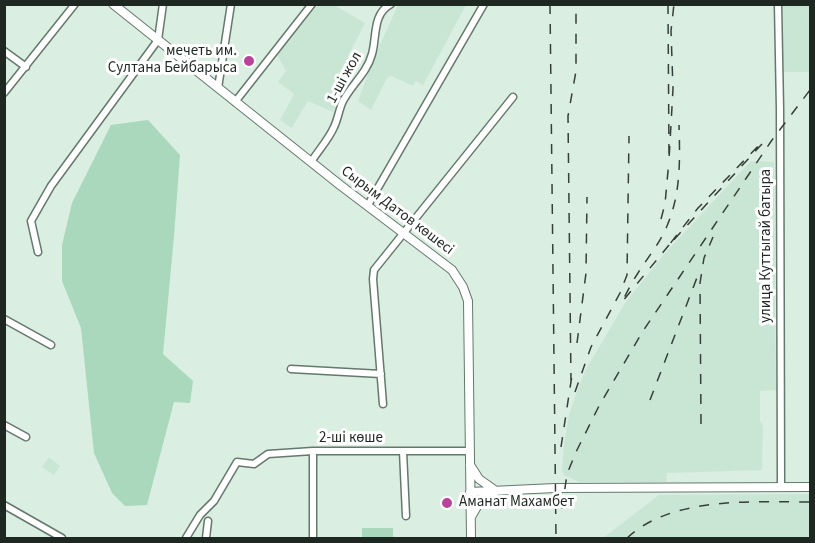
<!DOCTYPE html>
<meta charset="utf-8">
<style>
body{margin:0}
#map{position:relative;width:815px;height:543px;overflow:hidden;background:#daeee2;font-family:"Source Sans 3",sans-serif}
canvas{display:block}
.frame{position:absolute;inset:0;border:6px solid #1f2722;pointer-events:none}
</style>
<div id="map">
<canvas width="815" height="543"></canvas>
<div class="frame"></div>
</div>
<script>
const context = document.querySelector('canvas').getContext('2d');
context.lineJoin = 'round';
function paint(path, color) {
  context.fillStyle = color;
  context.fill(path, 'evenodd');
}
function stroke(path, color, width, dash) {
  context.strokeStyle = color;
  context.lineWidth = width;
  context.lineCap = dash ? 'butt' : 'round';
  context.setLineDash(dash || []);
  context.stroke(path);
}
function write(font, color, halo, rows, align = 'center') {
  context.font = font + ' "Source Sans 3",sans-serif';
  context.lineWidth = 6;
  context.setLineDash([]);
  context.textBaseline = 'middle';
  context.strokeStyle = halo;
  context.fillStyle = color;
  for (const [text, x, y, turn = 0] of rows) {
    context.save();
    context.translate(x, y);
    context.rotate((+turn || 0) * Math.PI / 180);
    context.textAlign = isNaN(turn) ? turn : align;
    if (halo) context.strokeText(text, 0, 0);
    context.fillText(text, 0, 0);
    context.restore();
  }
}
paint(new Path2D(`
 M 318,5 L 334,5 L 365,23 L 343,66 L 351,71 L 333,112 L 308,101 L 292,128 L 280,120 L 294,94 L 278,82 L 286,71 L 276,53 Z
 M 398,5 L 466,5 L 423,85 L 416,81 L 413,86 L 391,76 L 387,78 L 371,110 L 358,101 L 373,60 Z
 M 783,5 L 810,5 L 810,72 L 783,72 Z
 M 751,161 L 774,162 L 776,390 L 760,391 L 760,421 L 763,426 L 762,470 L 667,473 L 666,482 L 579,482 L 564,475 L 562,471 L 564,444 L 569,415 L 575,397 L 585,371 L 625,303 L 666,252 Z
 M 49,457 L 60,466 L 54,475 L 42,467 Z
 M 810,494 L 810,538 L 603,538 L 659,495 Z`), '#c9e6d5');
paint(new Path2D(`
 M 148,120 L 180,155 L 174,236 L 163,354 L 193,381 L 190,403 L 174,402 L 147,505 L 125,506 L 112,493 L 94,453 L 81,328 L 62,281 L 62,245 L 72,203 L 111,125 Z
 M 362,528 L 393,528 L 393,538 L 362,538 Z`), '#a9d8bd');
const minor = new Path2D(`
 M 778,4 L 780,109 L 781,487
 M 4,51 L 26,67
 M 218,88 L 231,4
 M 4,93 L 75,4
 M 235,102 L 312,4
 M 311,162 C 318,151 329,139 334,127 C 338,119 339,109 343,101 C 352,84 367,73 372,54 C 377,37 372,14 391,4
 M 368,205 L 484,4
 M 38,252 L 31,221 L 51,186 L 158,40 L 163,4
 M 4,319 L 51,345
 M 291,369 L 381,374
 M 383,404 L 373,279 L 374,270 L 513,97
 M 4,425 L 26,437
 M 403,451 L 406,516
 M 4,505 L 62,538
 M 186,538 L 200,515 L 214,501 L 237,462 L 254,464 L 268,454 L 313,451 L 469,451
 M 206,538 L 208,521
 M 313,538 L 313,451`);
const major = new Path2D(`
 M 113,4 L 340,185 L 452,270 L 463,287 L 468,301 L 471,538
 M 470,465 L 479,479 L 496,491 L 479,503 L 471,517
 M 470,492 L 555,488 L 810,487`);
stroke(minor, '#65786d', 9);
stroke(major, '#65786d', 10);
stroke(minor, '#fff', 6);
stroke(major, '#fff', 8);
stroke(new Path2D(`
 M 550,4 L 556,538
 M 668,4 L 669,160 L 673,89 L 671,31 L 674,4
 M 762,144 L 669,245 L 698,208 L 764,140
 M 661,219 L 665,204 L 669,160
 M 669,245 L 622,302 C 627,292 632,282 638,273 C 648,257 660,243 667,226 C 681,193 680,160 679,125
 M 577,343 L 586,273 L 587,197
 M 571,383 L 568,116 L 576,71 L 576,7
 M 575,392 L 591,347 L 620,293 L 627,275 L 629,136
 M 650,400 L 698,275
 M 701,424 L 700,283 L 704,258 L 713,237
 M 561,447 L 572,375
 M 562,509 L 567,474 L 576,452 L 599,406 L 643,331 L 772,140 L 810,90
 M 627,538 C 672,496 752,502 810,502`), '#363f39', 1.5, [10, 10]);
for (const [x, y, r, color] of [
 [249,61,6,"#ba439a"],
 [447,503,6,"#ba439a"]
]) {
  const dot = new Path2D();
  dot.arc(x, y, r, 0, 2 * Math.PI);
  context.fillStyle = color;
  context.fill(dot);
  stroke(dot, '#fff', 2);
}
write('15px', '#1f2722', '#fff', [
 ["мечеть им.",237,52],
 ["Султана Бейбарыса",237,69],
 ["Аманат Махамбет",459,503,"left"]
], 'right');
write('15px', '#1f2722', '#fff', [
 ["1-ші жол",345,78,-61],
 ["Сырым Датов көшесі",397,211,37],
 ["улица Куттыгай батыра",767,246,-90],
 ["2-ші көше",351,439]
]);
</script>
